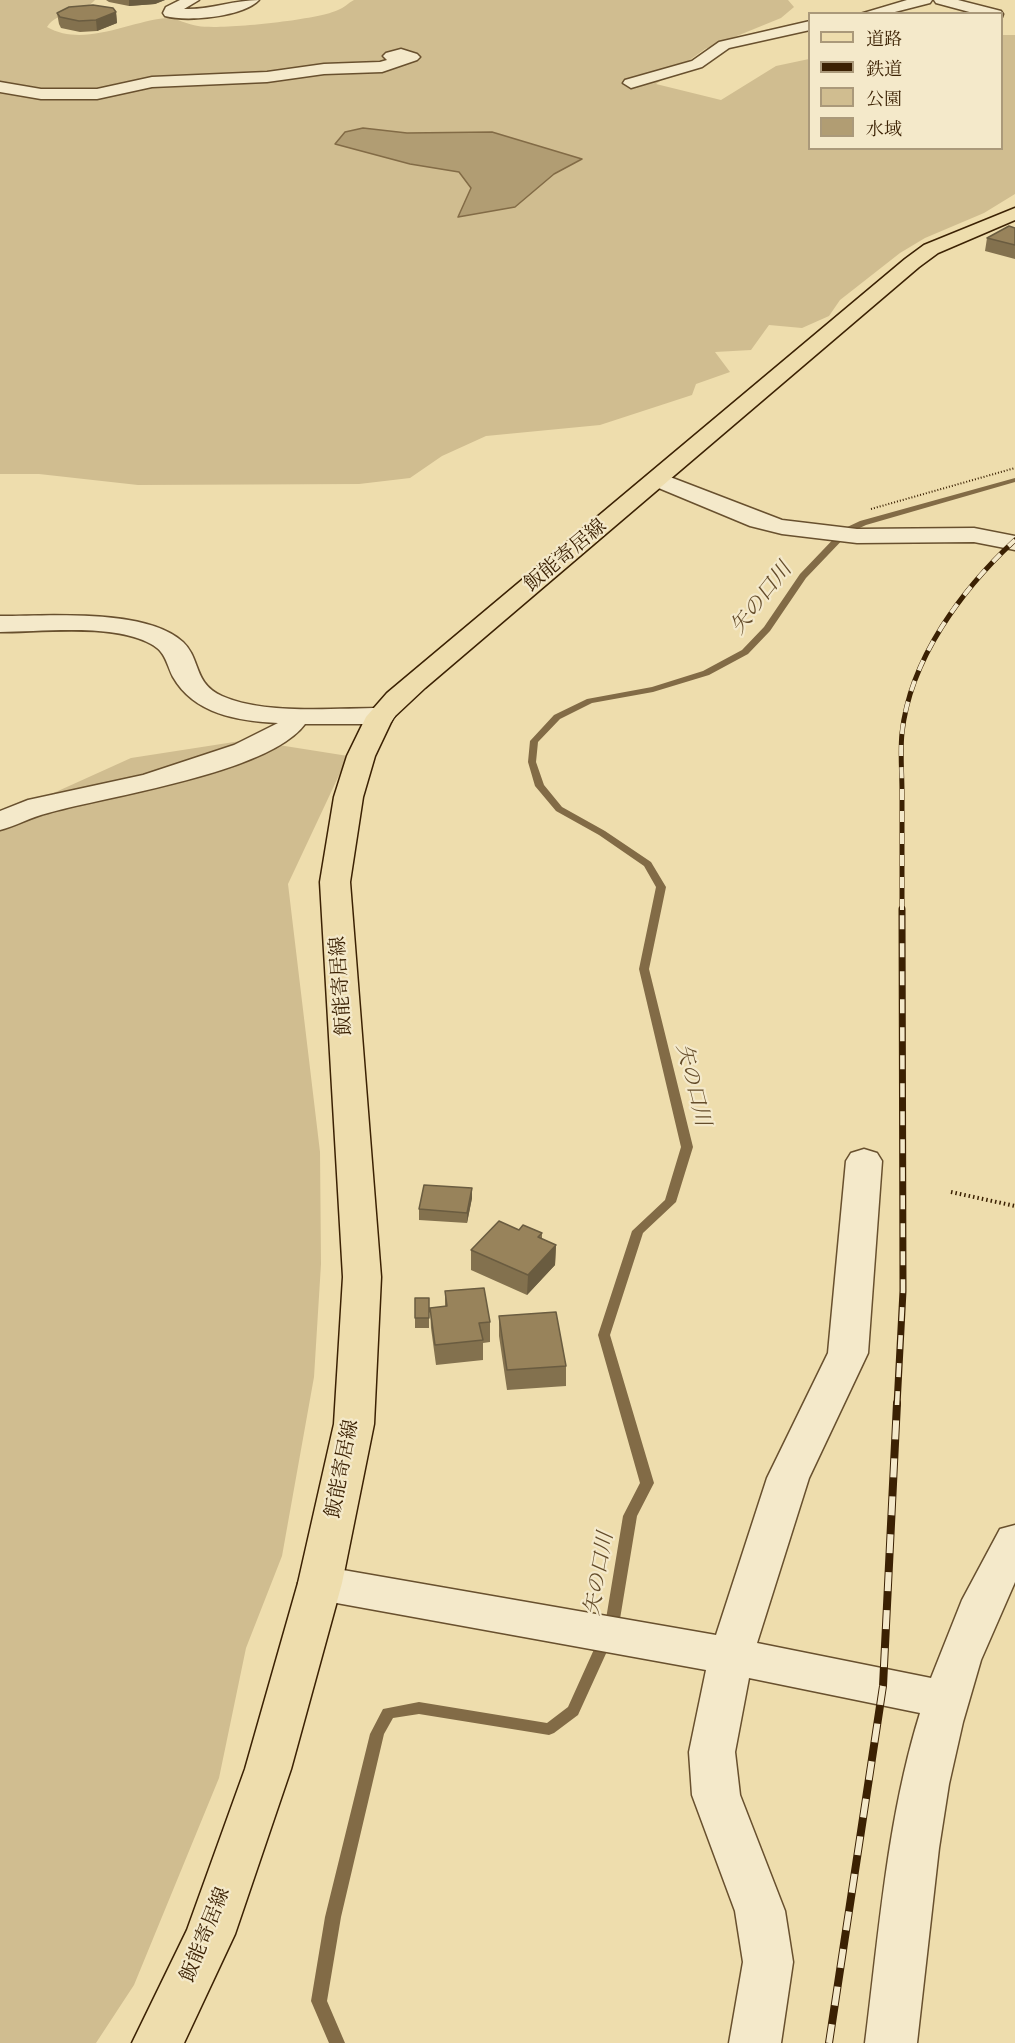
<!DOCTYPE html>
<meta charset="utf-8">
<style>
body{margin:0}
#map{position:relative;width:1015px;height:2043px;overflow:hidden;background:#eeddad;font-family:"Libre Bodoni","Noto Serif JP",serif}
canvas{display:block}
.legend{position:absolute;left:808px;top:12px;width:195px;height:138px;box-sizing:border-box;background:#f4e9ca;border:2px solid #aa997a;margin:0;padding:8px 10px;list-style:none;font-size:18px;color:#3b2103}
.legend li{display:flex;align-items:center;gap:12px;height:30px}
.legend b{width:30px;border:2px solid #aa997a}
</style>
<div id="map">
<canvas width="1015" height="2043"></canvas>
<ul class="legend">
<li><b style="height:8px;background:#eeddad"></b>道路</li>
<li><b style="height:8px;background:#3b2103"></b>鉄道</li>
<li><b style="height:16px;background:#d0bd90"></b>公園</li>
<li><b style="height:16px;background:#b19d73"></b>水域</li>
</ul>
</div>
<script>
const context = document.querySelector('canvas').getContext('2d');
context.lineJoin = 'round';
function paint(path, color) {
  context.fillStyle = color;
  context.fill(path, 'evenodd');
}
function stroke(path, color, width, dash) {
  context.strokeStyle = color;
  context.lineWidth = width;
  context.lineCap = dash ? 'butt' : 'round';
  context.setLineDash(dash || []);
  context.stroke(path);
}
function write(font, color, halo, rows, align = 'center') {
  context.font = font + ' "Libre Bodoni","Noto Serif JP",serif';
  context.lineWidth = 4.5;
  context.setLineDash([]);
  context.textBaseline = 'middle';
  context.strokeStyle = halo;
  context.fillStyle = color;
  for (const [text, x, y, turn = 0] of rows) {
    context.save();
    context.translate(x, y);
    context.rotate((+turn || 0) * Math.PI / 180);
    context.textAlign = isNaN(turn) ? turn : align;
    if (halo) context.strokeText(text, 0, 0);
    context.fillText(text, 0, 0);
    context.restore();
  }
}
paint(new Path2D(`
 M 0,0 L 95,0 C 82,15 58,10 47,27 C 84,48 129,21 167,18 C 177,18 188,25 198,26 C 221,30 318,20 338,10 C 344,8 348,3 354,0 L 788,0 L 794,7 L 781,18 L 705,49 L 656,84 L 721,100 L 776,66 L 809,59 L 810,148 L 1002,148 L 1002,35 L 1015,35 L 1015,194 L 984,213 L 925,238 L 900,253 L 840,300 L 829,316 L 802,328 L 769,325 L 751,350 L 715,352 L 730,372 L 696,384 L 692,395 L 600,425 L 486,436 L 442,456 L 410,478 L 359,484 L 138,485 L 39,474 L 0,474 Z
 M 247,740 L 348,756 L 288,884 L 320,1152 L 321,1264 L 314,1377 L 282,1556 L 246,1648 L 219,1778 L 134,1985 L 96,2043 L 0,2043 L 0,823 L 27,805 L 131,758 Z`), '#d0bd90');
const water = new Path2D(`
 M 363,128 L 407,133 L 492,132 L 582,159 L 554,174 L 515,207 L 458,217 L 471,188 L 459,172 L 410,164 L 335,144 L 345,132 Z`);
paint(water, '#b19d73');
stroke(water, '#826b46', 1.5);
paint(new Path2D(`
 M 1015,478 L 1015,482 L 866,525 L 849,533 L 806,578 L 770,631 L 748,654 L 709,675 L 653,692 L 592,703 L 560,719 L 538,742 L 536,762 L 544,785 L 562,807 L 605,831 L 651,862 L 666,887 L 649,969 L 693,1147 L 676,1202 L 643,1233 L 610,1335 L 654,1483 L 637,1516 L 619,1625 L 578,1715 L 554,1733 L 549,1735 L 419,1714 L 393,1718 L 384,1734 L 341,1917 L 327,2001 L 345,2043 L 329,2043 L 311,2001 L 325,1917 L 370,1734 L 383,1709 L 419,1702 L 547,1723 L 568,1707 L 605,1625 L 623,1516 L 640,1483 L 598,1335 L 632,1231 L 665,1200 L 681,1147 L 639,969 L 656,887 L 644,866 L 599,835 L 556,811 L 535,786 L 528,762 L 530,741 L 554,715 L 587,699 L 652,687 L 703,671 L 742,650 L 764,627 L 800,574 L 843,529 L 860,521 Z`), '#826b46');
const minor = new Path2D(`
 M 180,0 L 199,0 L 184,9 C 210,10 234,0 259,0 C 243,17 187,22 165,16 L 163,13 L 166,7 Z
 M 907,0 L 932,0 L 930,3 L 887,14 L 860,14 Z
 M 934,0 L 958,0 L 1001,11 L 1003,14 L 1002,17 L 1002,14 L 977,14 L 936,3 Z
 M 810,21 L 810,30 L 729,48 L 702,67 L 631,88 L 623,83 L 625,80 L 692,61 L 719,42 Z
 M 401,49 L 417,54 L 420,57 L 417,60 L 382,72 L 324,74 L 267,82 L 152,87 L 97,99 L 41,99 L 0,92 L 0,82 L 41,89 L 97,89 L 152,77 L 267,72 L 324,64 L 380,62 L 387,60 L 383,56 L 386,53 Z
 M 657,472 L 782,520 L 857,529 L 974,528 L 1015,536 L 1015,550 L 974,542 L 857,543 L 782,534 L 750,526 L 649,484 L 645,479 L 649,474 Z
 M 0,616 C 48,616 146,608 183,642 C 201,659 193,683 222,696 C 265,715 334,708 381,708 L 391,710 L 395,716 L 391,722 L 381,724 L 305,724 C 269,773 108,796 48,813 C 31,817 16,826 0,830 L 0,811 L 28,800 L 143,775 L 234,745 L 278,723 C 238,721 194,714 173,677 C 166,663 166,652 151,644 C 113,623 42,632 0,632 Z
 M 864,1149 L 877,1153 L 882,1161 L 868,1353 L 809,1478 L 757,1643 L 931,1678 L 962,1600 L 1000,1529 L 1015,1525 L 1015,1582 L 981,1660 L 963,1722 L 949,1784 L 939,1848 L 917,2043 L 865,2043 C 879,1933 887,1819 920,1713 L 749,1678 L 735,1752 L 740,1795 L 785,1911 L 793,1962 L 781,2043 L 729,2043 L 743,1962 L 735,1911 L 692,1795 L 689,1752 L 706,1670 L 320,1600 L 305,1595 L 298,1583 L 305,1571 L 320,1566 L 716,1635 L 767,1478 L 828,1353 L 846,1161 L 851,1153 Z`);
const major = new Path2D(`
 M 1015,208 L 1015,220 L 938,253 L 919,267 L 425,688 L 393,718 L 375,756 L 363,797 L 350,882 L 381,1277 L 374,1424 L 342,1583 L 291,1769 L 235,1934 L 184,2043 L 132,2043 L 187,1930 L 245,1769 L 298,1583 L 334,1424 L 343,1277 L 320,882 L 334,797 L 347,756 L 366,717 L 387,693 L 905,259 L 924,245 Z`);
stroke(minor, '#68502e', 3);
stroke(major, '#3b2103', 3);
stroke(new Path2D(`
 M 871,509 L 1015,468`), '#3b2103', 2, [1, 2]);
stroke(new Path2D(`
 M 951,1192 L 1015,1206`), '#3b2103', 4, [1.5, 3]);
paint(minor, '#f4e9ca');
paint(major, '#eeddad');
const railFar2 = new Path2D(`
 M 902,910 C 902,871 902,831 902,792 C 902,773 900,752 902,733 C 910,659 962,589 1015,540`);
const railFar1 = new Path2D(`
 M 897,1405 L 903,1291 L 902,909`);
const rail = new Path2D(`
 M 829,2043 L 883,1686 L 897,1403`);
stroke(railFar2, '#3b2103', 5);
stroke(railFar1, '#3b2103', 7);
stroke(rail, '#3b2103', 8);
stroke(railFar2, '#f4e9ca', 4, [11]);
stroke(railFar1, '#f4e9ca', 4.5, [14]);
stroke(rail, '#f4e9ca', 6, [19]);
paint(new Path2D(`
 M 106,0 L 165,0 L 155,4 L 129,6 L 109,2 Z
 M 116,12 L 117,23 L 97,31 L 80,32 L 61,28 L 59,24 L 57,13 Z
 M 1015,228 L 1015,259 L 985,251 L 987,238 Z
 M 472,1188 L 472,1198 L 467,1223 L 419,1220 L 419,1209 Z
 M 519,1230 L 542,1233 L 542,1239 L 556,1245 L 555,1265 L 527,1295 L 471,1270 L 471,1250 Z
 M 445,1291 L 490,1322 L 490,1342 L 483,1343 L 483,1360 L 436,1365 L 431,1328 L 430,1308 L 445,1307 Z
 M 415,1298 L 429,1298 L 429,1328 L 415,1328 Z
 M 499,1316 L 566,1366 L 566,1386 L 507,1390 L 499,1336 Z`), '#83714e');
paint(new Path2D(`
 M 129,0 L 165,0 L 155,4 L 129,6 Z
 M 116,12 L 117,23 L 97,31 L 96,20 Z
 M 472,1188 L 472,1198 L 467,1223 L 467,1213 Z
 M 556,1245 L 555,1265 L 527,1295 L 528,1275 Z`), '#6a5c40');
const building = new Path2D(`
 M 93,5 L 113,8 L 116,12 L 96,20 L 79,21 L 60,17 L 57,13 L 69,7 Z
 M 1009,226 L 1015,228 L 1015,245 L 987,238 Z
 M 424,1185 L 472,1188 L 467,1213 L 419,1209 Z
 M 499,1221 L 519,1230 L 523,1225 L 542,1233 L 538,1237 L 556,1245 L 528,1275 L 471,1250 Z
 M 484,1288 L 490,1322 L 479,1323 L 483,1340 L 435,1345 L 430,1308 L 447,1306 L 445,1291 Z
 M 415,1298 L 429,1298 L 429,1318 L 415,1318 Z
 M 556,1312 L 566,1366 L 507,1370 L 499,1316 Z`);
paint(building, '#98835b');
stroke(building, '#6a5c40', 1.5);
write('20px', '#3b2103', '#f4e9ca', [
 ["飯能寄居線",566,556,-40],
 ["飯能寄居線",342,986,-94],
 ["飯能寄居線",343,1469,-79],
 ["飯能寄居線",206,1935,-68]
]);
write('italic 21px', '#644c2a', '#f4e9ca', [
 ["矢の口川",762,599,-52],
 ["矢の口川",692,1085,76],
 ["矢の口川",600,1574,-80]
]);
</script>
